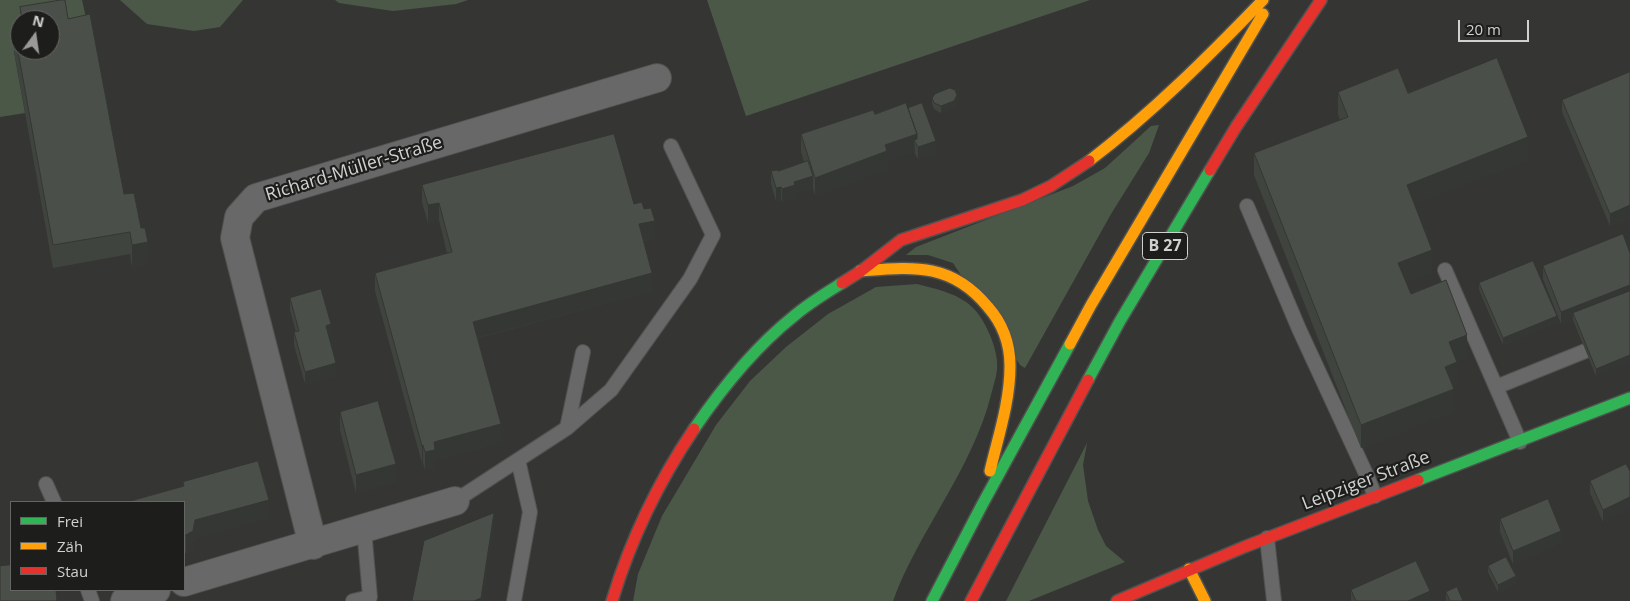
<!DOCTYPE html>
<meta charset="utf-8">
<style>
body{margin:0}
#map{position:relative;width:1630px;height:601px;overflow:hidden;background:#353634;font-family:"Open Sans",sans-serif}
canvas{display:block}
.legend{position:absolute;left:10px;top:501px;width:175px;height:90px;box-sizing:border-box;background:#1d1e1c;border:1px solid #656664;margin:0;padding:6px 9px;list-style:none;font-size:15px;color:#d0d2cf}
.legend li{display:flex;align-items:center;gap:10px;height:25px}
.legend b{width:25px;border:1px solid #656664}
.north{position:absolute;left:10px;top:10px;width:50px;height:50px;box-sizing:border-box;background:#1d1e1c;border:1px solid #656664;border-radius:50%;rotate:14deg;font-size:14px;font-weight:700;line-height:20px;text-align:center;color:#d0d2cf}
.north::after{content:'';display:block;margin:auto;width:18px;height:22px;background:#9a9b99;clip-path:polygon(50% 0,100% 100%,50% 72%,0 100%)}
.scale{position:absolute;left:1458px;top:20px;width:71px;height:22px;box-sizing:border-box;border:2px solid #d0d2cf;border-top:0;padding-left:6px;font-size:15px;line-height:18px;white-space:nowrap;color:#d0d2cf;-webkit-text-stroke:4px #1d1e1c;paint-order:stroke}
</style>
<div id="map">
<canvas width="1630" height="601"></canvas>
<ul class="legend">
<li><b style="height:6px;background:#30b455"></b>Frei</li>
<li><b style="height:6px;background:#ff9f0a"></b>Zäh</li>
<li><b style="height:6px;background:#e5322d"></b>Stau</li>
</ul>
<div class="north">N</div>
<div class="scale">20 m</div>
</div>
<script>
const context = document.querySelector('canvas').getContext('2d');
context.lineJoin = 'round';
function paint(path, color) {
  context.fillStyle = color;
  context.fill(path, 'evenodd');
}
function stroke(path, color, width, dash) {
  context.strokeStyle = color;
  context.lineWidth = width;
  context.lineCap = dash ? 'butt' : 'round';
  context.setLineDash(dash || []);
  context.stroke(path);
}
function write(font, color, halo, rows, align = 'center') {
  context.font = font + ' "Open Sans",sans-serif';
  context.lineWidth = 4.5;
  context.setLineDash([]);
  context.textBaseline = 'middle';
  context.strokeStyle = halo;
  context.fillStyle = color;
  for (const [text, x, y, turn = 0] of rows) {
    context.save();
    context.translate(x, y);
    context.rotate((+turn || 0) * Math.PI / 180);
    context.textAlign = isNaN(turn) ? turn : align;
    if (halo) context.strokeText(text, 0, 0);
    context.fillText(text, 0, 0);
    context.restore();
  }
}
paint(new Path2D(`
 M 0,0 L 82,0 L 90,36 L 50,20 L 20,20 L 20,50 L 14,52 L 25,113 L 0,117 Z
 M 120,0 L 243,0 L 220,27 L 194,31 L 147,24 Z
 M 335,0 L 468,0 L 456,4 L 393,11 L 339,3 Z
 M 707,0 L 1090,0 L 746,116 Z
 M 1159,125 L 1149,153 L 1111,214 L 1025,368 L 1020,365 L 953,263 L 928,255 L 906,255 L 916,247 L 1073,186 L 1105,168 L 1151,126 Z
 M 917,284 C 937,289 961,294 975,310 C 987,324 999,351 997,370 C 996,378 993,387 991,395 C 972,470 919,530 893,601 L 633,601 L 638,574 L 662,516 L 716,425 L 750,381 L 786,347 L 828,314 L 876,287 Z
 M 1087,443 L 1083,465 L 1088,501 L 1098,530 L 1106,546 L 1125,562 L 1029,601 L 1006,601 Z`), '#4b5847');
const lane = new Path2D(`
 M 1247,206 L 1299,329 L 1367,476 L 1375,496
 M 1445,270 L 1520,442
 M 1496,387 L 1630,333
 M 567,428 L 611,390 L 690,279 L 713,235 L 671,146
 M 46,484 L 54,502
 M 455,501 L 567,428 L 583,352
 M 1267,538 L 1274,601
 M 88,590 L 92,601
 M 353,601 L 370,597 L 364,529
 M 514,601 L 530,512 L 518,460`);
const street = new Path2D(`
 M 313,545 L 235,238 L 239,217 L 256,198 L 657,78
 M 184,582 L 455,501
 M 125,601 L 156,590`);
const fast = new Path2D(`
 M 1088,380 L 1120,321 L 1210,170
 M 694,429 C 722,388 755,347 794,316 C 809,303 826,293 842,283
 M 1418,480 L 1630,398
 M 932,601 L 982,505 L 1070,344`);
const slow = new Path2D(`
 M 1089,161 C 1152,113 1208,57 1263,0
 M 860,271 C 913,267 951,262 988,307 C 1003,324 1010,344 1010,366 C 1010,402 998,437 990,471
 M 1070,344 L 1091,305 L 1263,14
 M 1189,569 L 1205,601`);
const jam = new Path2D(`
 M 1210,170 L 1236,127 L 1321,0
 M 842,283 L 861,271 L 901,240 L 1022,200 L 1051,186 L 1089,161
 M 612,601 C 631,538 657,484 694,429
 M 971,601 L 1088,380
 M 1117,601 L 1244,547 L 1418,480`);
stroke(lane, '#50524f', 16);
stroke(street, '#50524f', 30);
stroke(fast, '#50524f', 14);
stroke(slow, '#50524f', 14);
stroke(jam, '#50524f', 14);
stroke(lane, '#676867', 14);
stroke(street, '#676867', 28);
stroke(fast, '#30b455', 11);
stroke(slow, '#ff9f0a', 11);
stroke(jam, '#e5322d', 11);
paint(new Path2D(`
 M 20,7 L 68,19 L 124,194 L 148,264 L 132,268 L 130,254 L 53,268 L 14,51 L 14,29 L 20,28 ZM 20,20 L 50,20 L 20,50 Z
 M 1630,72 L 1630,218 L 1610,226 L 1562,112 L 1562,100 Z
 M 1338,92 L 1408,93 L 1528,160 L 1414,204 L 1432,272 L 1406,282 L 1411,294 L 1467,357 L 1457,361 L 1457,385 L 1453,386 L 1454,411 L 1361,448 L 1254,175 L 1254,153 L 1340,120 L 1338,114 Z
 M 932,98 L 957,102 L 954,107 L 941,113 L 934,109 L 932,104 Z
 M 908,108 L 936,153 L 918,159 L 914,152 L 887,162 L 887,169 L 815,196 L 813,188 L 795,194 L 795,198 L 782,202 L 781,200 L 776,201 L 771,184 L 771,171 L 778,171 L 804,162 L 801,152 L 801,134 L 875,114 Z
 M 422,185 L 634,204 L 655,238 L 644,241 L 652,291 L 478,338 L 501,442 L 435,460 L 435,468 L 425,470 L 423,463 L 422,463 L 375,291 L 375,273 L 447,253 L 439,220 L 428,223 L 422,202 Z
 M 1623,234 L 1596,376 L 1573,320 L 1561,324 L 1543,279 L 1543,266 Z
 M 1479,283 L 1557,322 L 1503,345 L 1479,290 Z
 M 290,298 L 331,337 L 329,337 L 336,376 L 305,384 L 294,345 L 294,332 L 296,332 L 290,310 Z
 M 340,412 L 396,482 L 356,493 L 340,430 Z
 M 1630,471 L 1603,522 L 1590,493 L 1590,481 Z
 M 183,482 L 269,517 L 195,538 L 193,549 L 186,553 L 184,552 Z
 M 1500,519 L 1561,543 L 1513,564 L 1500,532 Z
 M 1488,566 L 1516,583 L 1498,592 L 1488,572 Z
 M 1351,590 L 1430,601 L 1351,601 Z
 M 1446,592 L 1463,601 L 1446,601 Z`), '#40443f');
paint(new Path2D(`
 M 957,95 L 957,102 L 954,107 L 941,113 L 941,106 Z
 M 917,134 L 917,144 L 914,140 L 915,152 L 887,162 L 887,169 L 815,196 L 815,178 L 885,145 Z
 M 1528,137 L 1528,160 L 1407,207 L 1407,185 Z
 M 936,141 L 936,153 L 918,159 L 918,147 Z
 M 813,176 L 813,189 L 795,194 L 795,198 L 782,202 L 782,189 L 794,182 Z
 M 781,187 L 781,200 L 776,201 L 776,188 Z
 M 439,203 L 439,220 L 428,223 L 428,205 Z
 M 1630,205 L 1630,218 L 1610,226 L 1610,214 Z
 M 655,221 L 655,238 L 639,242 L 639,224 Z
 M 148,242 L 148,264 L 132,268 L 132,245 Z
 M 1432,250 L 1432,272 L 1398,285 L 1398,263 Z
 M 652,273 L 652,291 L 473,339 L 473,322 Z
 M 1630,285 L 1630,297 L 1573,313 L 1573,320 L 1561,324 L 1561,312 Z
 M 1557,316 L 1557,322 L 1503,345 L 1503,338 Z
 M 331,324 L 331,337 L 326,338 L 326,326 Z
 M 1467,335 L 1467,357 L 1449,364 L 1449,342 Z
 M 1630,355 L 1630,362 L 1596,376 L 1596,369 Z
 M 1457,362 L 1457,385 L 1445,389 L 1445,367 Z
 M 336,363 L 336,376 L 305,384 L 305,372 Z
 M 1454,389 L 1454,411 L 1361,448 L 1361,425 Z
 M 501,424 L 501,442 L 435,460 L 435,468 L 425,470 L 425,452 L 434,442 Z
 M 423,445 L 423,463 L 422,463 L 422,446 Z
 M 396,464 L 396,482 L 356,493 L 356,475 Z
 M 1630,497 L 1630,510 L 1603,522 L 1603,510 Z
 M 269,500 L 269,517 L 195,538 L 193,549 L 186,553 L 186,535 L 195,520 Z
 M 494,513 L 494,531 L 483,601 L 474,601 Z
 M 1561,531 L 1561,543 L 1513,564 L 1513,551 Z
 M 1516,576 L 1516,583 L 1498,592 L 1498,585 Z
 M 1430,591 L 1430,601 L 1408,601 Z`), '#343733');
const building = new Path2D(`
 M 61,0 L 65,0 L 68,19 L 90,14 L 124,194 L 134,193 L 141,228 L 145,228 L 148,242 L 132,245 L 130,232 L 53,245 L 14,29 L 20,28 L 20,50 L 50,50 L 50,20 L 22,20 L 20,7 Z
 M 1497,58 L 1528,137 L 1407,185 L 1432,250 L 1398,263 L 1411,294 L 1446,280 L 1467,335 L 1449,342 L 1457,362 L 1445,367 L 1454,389 L 1361,425 L 1254,153 L 1348,117 L 1338,92 L 1398,68 L 1408,93 Z
 M 1630,72 L 1630,205 L 1610,214 L 1562,100 Z
 M 950,88 L 955,90 L 957,95 L 954,101 L 941,106 L 934,103 L 932,98 L 935,94 Z
 M 906,103 L 917,134 L 885,145 L 887,151 L 815,178 L 801,134 L 873,110 L 875,114 Z
 M 922,103 L 936,141 L 918,147 L 914,140 L 917,139 L 917,134 L 908,108 Z
 M 614,134 L 634,204 L 642,202 L 644,209 L 651,208 L 655,221 L 639,224 L 652,273 L 473,322 L 501,424 L 434,442 L 435,450 L 425,452 L 423,445 L 422,446 L 375,273 L 452,252 L 439,203 L 428,205 L 422,185 Z
 M 808,161 L 813,176 L 794,182 L 795,185 L 782,189 L 781,187 L 776,188 L 771,171 L 777,170 L 778,171 Z
 M 1623,234 L 1630,253 L 1630,285 L 1561,312 L 1543,266 Z
 M 1533,261 L 1557,316 L 1503,338 L 1479,283 Z
 M 321,289 L 331,324 L 326,326 L 336,363 L 305,372 L 294,332 L 299,331 L 290,298 Z
 M 1630,291 L 1630,355 L 1596,369 L 1573,313 Z
 M 378,401 L 396,464 L 356,475 L 340,412 Z
 M 258,461 L 269,500 L 195,520 L 193,531 L 186,535 L 184,535 L 184,502 L 127,502 L 184,486 L 183,482 Z
 M 1626,464 L 1630,471 L 1630,497 L 1603,510 L 1590,481 Z
 M 1548,499 L 1561,531 L 1513,551 L 1500,519 Z
 M 494,513 L 481,598 L 474,601 L 412,601 L 424,541 Z
 M 1506,557 L 1516,576 L 1498,585 L 1488,566 Z
 M 1416,561 L 1430,591 L 1408,601 L 1356,601 L 1351,590 Z
 M 11,565 L 11,590 L 56,590 L 57,601 L 0,601 L 0,566 Z
 M 1457,587 L 1463,601 L 1450,601 L 1446,592 Z`);
paint(building, '#4b4f49');
stroke(building, '#343733', 1);
for (const [x, y, w] of [
 [1165,246,45]
]) {
  const box = new Path2D();
  box.roundRect(x - w / 2, y - 13.5, w, 27, 4);
  context.fillStyle = '#1d1e1c';
  context.fill(box);
  stroke(box, '#d0d2cf', 1);
}
write('bold 16px', '#d0d2cf', null, [
 ["B 27",1165,246]
]);
write('18px', '#d0d2cf', '#1d1e1c', [
 ["Richard-Müller-Straße",354,169,-17],
 ["Leipziger Straße",1366,481,-21]
]);
</script>
